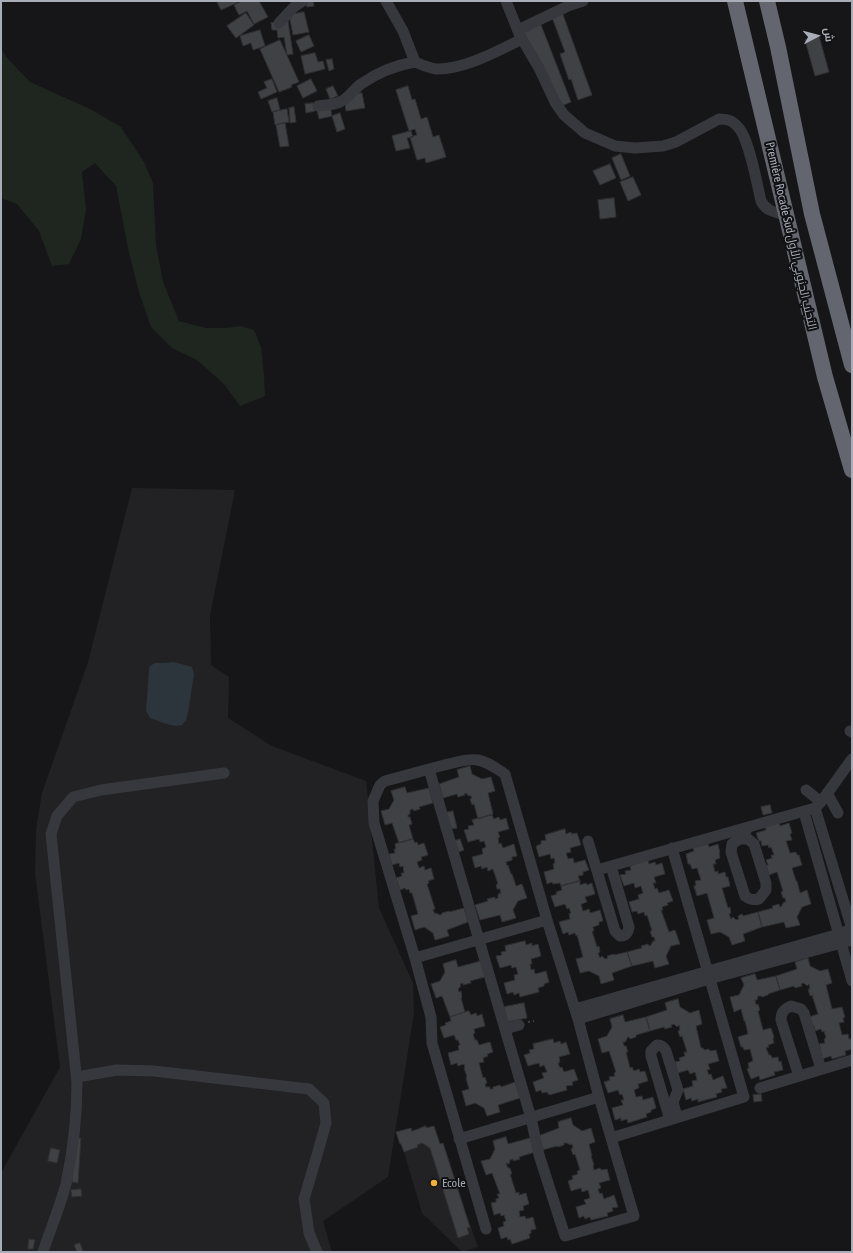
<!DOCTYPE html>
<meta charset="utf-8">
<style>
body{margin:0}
#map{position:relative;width:853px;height:1253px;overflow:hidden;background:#161618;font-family:"Asap Condensed",Cairo,sans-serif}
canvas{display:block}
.frame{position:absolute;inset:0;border:2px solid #a8adb8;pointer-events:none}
.north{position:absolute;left:797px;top:16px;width:40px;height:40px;-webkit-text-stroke:3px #111113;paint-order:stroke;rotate:84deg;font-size:11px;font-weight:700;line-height:16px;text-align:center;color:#a8adb8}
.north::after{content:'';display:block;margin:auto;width:14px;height:18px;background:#a8adb8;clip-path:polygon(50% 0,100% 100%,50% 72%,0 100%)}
</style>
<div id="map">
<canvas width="853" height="1253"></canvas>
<div class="frame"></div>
<div class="north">ش</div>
</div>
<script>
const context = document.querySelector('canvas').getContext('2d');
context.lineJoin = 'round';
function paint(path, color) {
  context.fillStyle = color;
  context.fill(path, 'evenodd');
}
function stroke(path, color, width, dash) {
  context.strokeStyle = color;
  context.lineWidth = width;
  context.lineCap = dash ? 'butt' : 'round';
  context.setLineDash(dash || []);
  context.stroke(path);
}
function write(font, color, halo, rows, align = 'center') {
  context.font = font + ' "Asap Condensed",Cairo,sans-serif';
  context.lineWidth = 4;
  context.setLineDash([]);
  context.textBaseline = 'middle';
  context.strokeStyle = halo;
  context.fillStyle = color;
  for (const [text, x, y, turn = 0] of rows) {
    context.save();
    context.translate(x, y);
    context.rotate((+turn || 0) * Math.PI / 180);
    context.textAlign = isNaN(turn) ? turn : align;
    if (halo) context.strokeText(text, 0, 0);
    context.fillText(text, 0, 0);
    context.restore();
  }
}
paint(new Path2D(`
 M 132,488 L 235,490 L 210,615 L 211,665 L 229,677 L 228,718 L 272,746 L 366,781 L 379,908 L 413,983 L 414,1013 L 388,1177 L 323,1221 L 332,1252 L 1,1252 L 1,1173 L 60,1067 L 35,873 L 36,829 L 42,793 L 88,662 Z
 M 426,1126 L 426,1128 L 434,1126 L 440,1144 L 443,1143 L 469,1224 L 470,1224 L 478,1247 L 462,1252 L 422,1213 L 404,1152 L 401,1144 L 400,1144 L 396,1132 L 411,1128 L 412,1131 Z`), '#222225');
paint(new Path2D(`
 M 1,48 L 6,57 L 30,82 L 92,110 L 121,127 L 144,162 L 153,183 L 156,245 L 163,282 L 179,321 L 206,328 L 226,328 L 241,326 L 254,330 L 261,347 L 264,376 L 265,396 L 240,406 L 224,384 L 197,360 L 172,348 L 151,327 L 139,292 L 129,253 L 116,186 L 95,163 L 82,172 L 86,210 L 81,239 L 69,264 L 52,266 L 39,231 L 17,204 L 1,198 Z`), '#1e261f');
paint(new Path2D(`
 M 174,662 L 192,667 L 194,674 L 188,713 L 186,720 L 182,725 L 176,726 L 166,724 L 150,718 L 146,711 L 149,670 L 150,666 L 155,663 L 164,663 Z`), '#2c353c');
const building = new Path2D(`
 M 220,1 L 241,1 L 221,10 L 217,2 Z
 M 242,1 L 259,1 L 268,17 L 254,24 L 247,11 L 239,15 L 234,5 Z
 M 306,1 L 313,1 L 314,6 L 307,7 Z
 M 561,9 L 592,95 L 578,100 L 571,79 L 569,80 L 560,54 L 565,52 L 550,12 Z
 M 304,12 L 309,32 L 293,35 L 289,15 Z
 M 246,13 L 254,25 L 236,38 L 227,26 Z
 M 538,17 L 571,102 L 554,109 L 521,24 Z
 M 288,21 L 293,54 L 287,55 L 284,37 L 278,38 L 277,30 L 272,30 L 271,23 Z
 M 260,30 L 265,46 L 253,50 L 251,43 L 243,46 L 240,36 Z
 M 309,35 L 314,46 L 301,52 L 296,41 Z
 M 819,36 L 829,72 L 815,76 L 805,40 Z
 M 280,40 L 299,82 L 291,85 L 292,87 L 279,92 L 260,49 Z
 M 315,53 L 318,62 L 323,61 L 325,69 L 305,74 L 301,56 Z
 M 332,59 L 334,69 L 329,71 L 326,60 Z
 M 272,79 L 277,92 L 261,99 L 258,92 L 267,88 L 264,82 Z
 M 311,79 L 317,91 L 303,98 L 297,86 Z
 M 333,86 L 338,96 L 330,99 L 326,89 Z
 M 408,86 L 412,100 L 415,99 L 421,119 L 427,117 L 433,137 L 439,135 L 446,157 L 426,163 L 425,158 L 417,160 L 410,137 L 417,135 L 415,129 L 409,131 L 396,90 Z
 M 362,93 L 365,108 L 346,111 L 344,96 Z
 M 277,98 L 280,110 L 272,112 L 268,101 Z
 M 313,103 L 315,111 L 306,113 L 305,104 Z
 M 330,106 L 332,116 L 319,119 L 317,109 Z
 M 294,107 L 296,122 L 290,123 L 289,108 Z
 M 287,109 L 289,122 L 275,125 L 273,112 Z
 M 340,113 L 345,129 L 337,132 L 332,116 Z
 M 285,123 L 289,146 L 280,147 L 276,125 Z
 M 411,131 L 413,137 L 407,138 L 410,148 L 396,151 L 392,136 Z
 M 621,154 L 630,176 L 621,180 L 612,158 Z
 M 610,164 L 616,178 L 600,185 L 593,171 Z
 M 633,177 L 641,195 L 628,201 L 620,182 Z
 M 614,198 L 616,217 L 600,219 L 598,200 Z
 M 470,766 L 472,774 L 482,779 L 491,777 L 495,791 L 488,793 L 493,814 L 478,819 L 474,804 L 472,805 L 470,799 L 472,798 L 471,796 L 467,795 L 467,793 L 464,794 L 465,795 L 458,797 L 457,794 L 443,798 L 439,784 L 459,777 L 457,770 Z
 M 405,787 L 407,793 L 429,788 L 433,803 L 419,807 L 420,809 L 414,811 L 413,809 L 410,810 L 410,814 L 408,815 L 408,817 L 410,817 L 412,824 L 409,825 L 413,839 L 399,843 L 392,823 L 385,825 L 381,811 L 389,809 L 394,800 L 391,791 Z
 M 770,805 L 772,813 L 763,815 L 761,807 Z
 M 453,811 L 457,828 L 450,829 L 445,813 Z
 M 492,815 L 494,819 L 499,817 L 500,820 L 506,818 L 509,829 L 498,832 L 500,837 L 498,838 L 499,844 L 501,843 L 503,848 L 514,844 L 517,856 L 512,857 L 512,860 L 506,862 L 507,866 L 508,865 L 511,874 L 512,874 L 516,886 L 522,884 L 527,898 L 518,901 L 513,910 L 516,918 L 502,922 L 500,915 L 480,920 L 475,905 L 488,901 L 487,899 L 495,897 L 495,899 L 498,898 L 498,895 L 499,893 L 501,894 L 500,889 L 497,889 L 496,885 L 498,884 L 493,869 L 488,871 L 487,867 L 482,869 L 481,866 L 475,868 L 472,857 L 483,854 L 482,849 L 486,847 L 484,841 L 480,842 L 479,839 L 468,842 L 464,830 L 469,829 L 468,826 L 474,825 L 472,820 Z
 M 779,822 L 780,826 L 789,823 L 792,833 L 790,834 L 792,840 L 786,841 L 790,853 L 796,852 L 797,855 L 799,855 L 802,865 L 792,868 L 796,881 L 797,881 L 800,893 L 807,890 L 811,904 L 802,907 L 797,917 L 800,925 L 786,928 L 784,922 L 762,927 L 758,912 L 773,908 L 772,906 L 779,904 L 780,907 L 782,906 L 782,905 L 784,902 L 786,902 L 785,898 L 783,898 L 781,892 L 783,891 L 777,872 L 769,875 L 766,865 L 768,865 L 766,860 L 772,858 L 771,855 L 774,855 L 771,847 L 769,848 L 768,845 L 762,846 L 761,841 L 759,841 L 756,833 L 766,830 L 765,827 Z
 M 565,829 L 566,834 L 571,832 L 572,834 L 577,833 L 581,845 L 570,848 L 571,852 L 566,853 L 568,859 L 573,858 L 574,863 L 585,860 L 589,870 L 583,872 L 583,875 L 578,876 L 580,881 L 561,886 L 560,883 L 553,884 L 552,882 L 547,884 L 544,872 L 554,869 L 553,864 L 555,863 L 554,858 L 551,859 L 550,854 L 539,857 L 536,846 L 541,844 L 541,841 L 546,840 L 545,835 Z
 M 413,839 L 415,843 L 417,842 L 418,845 L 424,843 L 428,855 L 421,857 L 422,860 L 417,862 L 419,868 L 424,866 L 425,870 L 431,868 L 434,879 L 428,881 L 429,883 L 427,884 L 435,909 L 433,910 L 435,914 L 436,913 L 440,915 L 442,914 L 442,913 L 449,911 L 449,912 L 464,908 L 468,922 L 447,930 L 449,936 L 435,940 L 433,933 L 424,927 L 415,930 L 411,916 L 418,914 L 412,893 L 410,893 L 409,889 L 406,890 L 405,888 L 400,890 L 396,878 L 402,876 L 401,873 L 404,873 L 403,866 L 400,867 L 399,863 L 392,865 L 389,854 L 395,853 L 394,849 L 396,849 L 395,844 Z
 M 460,839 L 464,850 L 459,852 L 455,841 Z
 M 708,844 L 709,847 L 718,844 L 720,853 L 719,853 L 720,858 L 715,860 L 716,864 L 713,864 L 715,872 L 718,871 L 718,874 L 725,872 L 726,877 L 728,877 L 730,886 L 722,888 L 728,908 L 730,907 L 731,913 L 729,914 L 731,919 L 733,917 L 736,920 L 739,919 L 738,916 L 742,914 L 743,916 L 758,912 L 762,927 L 743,934 L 745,941 L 732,945 L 729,937 L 720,932 L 711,934 L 707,920 L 714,918 L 707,893 L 697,896 L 694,886 L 696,885 L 695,881 L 701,880 L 697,868 L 692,869 L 690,864 L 688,864 L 686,854 L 694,851 L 693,848 Z
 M 648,860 L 649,864 L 655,862 L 656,865 L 662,863 L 665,874 L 654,877 L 656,883 L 653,883 L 655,889 L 657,888 L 659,893 L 669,890 L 673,901 L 667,903 L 668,905 L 662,907 L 663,910 L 661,910 L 669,932 L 675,930 L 680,944 L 671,946 L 666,956 L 669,964 L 655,968 L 653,961 L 632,966 L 627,952 L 642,948 L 641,946 L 648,944 L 649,946 L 651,945 L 653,941 L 655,941 L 654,937 L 652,937 L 650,931 L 652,931 L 647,915 L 645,916 L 644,912 L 638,914 L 637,911 L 632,912 L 629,902 L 639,899 L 638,895 L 643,893 L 641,886 L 635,888 L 634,883 L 624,886 L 620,875 L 626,874 L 625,871 L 631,870 L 630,866 Z
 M 580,881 L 580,885 L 586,883 L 587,885 L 592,883 L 595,894 L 585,897 L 587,902 L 581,904 L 583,911 L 589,909 L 590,913 L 600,910 L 603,921 L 599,922 L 599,925 L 593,927 L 594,931 L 592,931 L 597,947 L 599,946 L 600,952 L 598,953 L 600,958 L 602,956 L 605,959 L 608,958 L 607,956 L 614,954 L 614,955 L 627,952 L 632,966 L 612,973 L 614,980 L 601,984 L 599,976 L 589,971 L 580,973 L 576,959 L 583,957 L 577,935 L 576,936 L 575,933 L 569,935 L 568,932 L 563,934 L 559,922 L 570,919 L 569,914 L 571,913 L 569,908 L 567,909 L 565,904 L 555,907 L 551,896 L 557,894 L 556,892 L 562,890 L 561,886 Z
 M 525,941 L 526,945 L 532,943 L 532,946 L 538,944 L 541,956 L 531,959 L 532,964 L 530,964 L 531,970 L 534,969 L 535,974 L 546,971 L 549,982 L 544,984 L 544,986 L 538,988 L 539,992 L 520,997 L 519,993 L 514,995 L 513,992 L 507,994 L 504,983 L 515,980 L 514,975 L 518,974 L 516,967 L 512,968 L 511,965 L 500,968 L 496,956 L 502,955 L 501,952 L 506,951 L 505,946 Z
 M 808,958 L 810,966 L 820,971 L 828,969 L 832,983 L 826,985 L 832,1009 L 842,1007 L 845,1017 L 843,1018 L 844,1022 L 839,1023 L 842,1035 L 848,1034 L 849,1039 L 851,1039 L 852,1041 L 852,1049 L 845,1051 L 846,1055 L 832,1059 L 831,1056 L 822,1059 L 819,1050 L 821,1050 L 819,1044 L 825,1043 L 824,1039 L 826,1038 L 824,1031 L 822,1032 L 821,1029 L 815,1031 L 814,1026 L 812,1026 L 809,1017 L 818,1014 L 812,995 L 810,996 L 808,989 L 810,989 L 809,984 L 807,986 L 804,983 L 801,984 L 802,986 L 795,988 L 794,986 L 780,990 L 776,976 L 797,969 L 795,962 Z
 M 456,960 L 458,967 L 481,961 L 485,977 L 470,981 L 471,983 L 463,985 L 463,983 L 460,984 L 461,986 L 458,989 L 459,992 L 461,991 L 462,997 L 461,998 L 465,1012 L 450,1017 L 442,996 L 436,998 L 431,984 L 440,981 L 445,972 L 443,964 Z
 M 755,974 L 757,980 L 776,976 L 780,990 L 768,994 L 768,995 L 762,997 L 761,996 L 758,996 L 757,1000 L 755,1000 L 756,1005 L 758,1004 L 760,1010 L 758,1011 L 763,1030 L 771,1028 L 774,1037 L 773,1038 L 774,1043 L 768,1045 L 769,1047 L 766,1048 L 769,1055 L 771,1055 L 772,1058 L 778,1057 L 779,1062 L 781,1061 L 783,1070 L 774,1072 L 775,1075 L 760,1080 L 759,1076 L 751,1079 L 747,1069 L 749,1068 L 748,1063 L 753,1061 L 750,1049 L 744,1050 L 743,1047 L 741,1047 L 738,1037 L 748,1034 L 745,1021 L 744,1021 L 741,1009 L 734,1012 L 730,997 L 739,995 L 744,985 L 741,978 Z
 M 678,999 L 680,1007 L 690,1013 L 699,1010 L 702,1024 L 696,1026 L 701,1048 L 703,1048 L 704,1050 L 709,1049 L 710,1051 L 716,1050 L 719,1061 L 708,1064 L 710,1069 L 707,1070 L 709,1075 L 711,1074 L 713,1080 L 723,1076 L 727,1088 L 721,1089 L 722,1092 L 716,1094 L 717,1097 L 698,1102 L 698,1099 L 692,1101 L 691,1098 L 686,1100 L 683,1089 L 693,1086 L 692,1081 L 697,1080 L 695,1072 L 690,1074 L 688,1070 L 678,1073 L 675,1062 L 680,1061 L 679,1058 L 685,1056 L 684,1052 L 687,1052 L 682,1036 L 680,1037 L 678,1031 L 680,1030 L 679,1025 L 677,1027 L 674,1024 L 671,1025 L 672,1027 L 665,1029 L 664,1027 L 650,1031 L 646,1017 L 667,1010 L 665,1003 Z
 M 524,1003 L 527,1018 L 507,1022 L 504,1007 Z
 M 469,1011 L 471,1015 L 476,1013 L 477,1016 L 482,1014 L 485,1026 L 474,1029 L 475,1033 L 473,1034 L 475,1040 L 477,1040 L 479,1045 L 490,1042 L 493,1052 L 487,1054 L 488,1056 L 483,1058 L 484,1062 L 479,1063 L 483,1078 L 485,1077 L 487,1083 L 485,1084 L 486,1087 L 490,1087 L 490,1089 L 493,1089 L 493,1087 L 500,1085 L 501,1087 L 515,1082 L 520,1098 L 498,1105 L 500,1112 L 487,1116 L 484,1108 L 475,1103 L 466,1106 L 462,1091 L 469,1089 L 466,1078 L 467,1077 L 464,1068 L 465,1068 L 464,1064 L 458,1066 L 457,1063 L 451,1065 L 448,1053 L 459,1050 L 458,1046 L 460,1045 L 458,1040 L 456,1040 L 454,1035 L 444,1038 L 440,1027 L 446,1025 L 445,1023 L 451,1021 L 450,1017 Z
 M 623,1015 L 625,1022 L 646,1017 L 650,1031 L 636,1035 L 636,1037 L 630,1039 L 629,1037 L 627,1038 L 627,1039 L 625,1042 L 623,1042 L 624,1046 L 626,1046 L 628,1052 L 626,1052 L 630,1068 L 632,1067 L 634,1071 L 639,1069 L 640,1072 L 645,1071 L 648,1081 L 638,1084 L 639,1088 L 634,1090 L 636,1097 L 642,1096 L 643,1100 L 653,1097 L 656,1108 L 651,1110 L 651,1112 L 646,1114 L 647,1117 L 628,1123 L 627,1119 L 621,1121 L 621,1118 L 615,1120 L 612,1108 L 623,1105 L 621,1100 L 624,1100 L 622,1094 L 620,1095 L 618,1090 L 608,1093 L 604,1082 L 610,1080 L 609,1077 L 615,1076 L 614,1073 L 616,1072 L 609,1051 L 602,1053 L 598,1039 L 607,1036 L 612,1027 L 610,1019 Z
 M 553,1039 L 554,1043 L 560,1041 L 561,1044 L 566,1042 L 570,1054 L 559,1057 L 560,1062 L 558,1063 L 560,1068 L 562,1067 L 564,1072 L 574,1069 L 578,1080 L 572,1082 L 573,1085 L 566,1086 L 567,1090 L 549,1095 L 547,1092 L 542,1093 L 541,1090 L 536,1092 L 533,1082 L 544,1078 L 542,1073 L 547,1072 L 544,1065 L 540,1067 L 539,1063 L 528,1066 L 524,1055 L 530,1053 L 529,1050 L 534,1049 L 533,1044 Z
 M 761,1094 L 762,1101 L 754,1102 L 753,1095 Z
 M 571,1118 L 573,1125 L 582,1131 L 591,1128 L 595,1142 L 589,1144 L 592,1156 L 591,1156 L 594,1165 L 593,1166 L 594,1170 L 600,1168 L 601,1170 L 607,1169 L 610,1180 L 599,1183 L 601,1188 L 598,1189 L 600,1194 L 602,1193 L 604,1199 L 614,1195 L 618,1207 L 612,1208 L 613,1211 L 607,1213 L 608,1216 L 591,1220 L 590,1217 L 585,1219 L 584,1216 L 579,1218 L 576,1207 L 586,1204 L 584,1200 L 590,1198 L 588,1190 L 582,1192 L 581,1188 L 571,1191 L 568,1181 L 573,1179 L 572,1176 L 578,1174 L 577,1171 L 580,1170 L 575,1154 L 573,1155 L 571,1149 L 573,1148 L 572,1144 L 570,1145 L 567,1143 L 564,1143 L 564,1145 L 558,1147 L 557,1146 L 542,1150 L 538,1136 L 559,1128 L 558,1122 Z
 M 426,1126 L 426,1128 L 434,1126 L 440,1144 L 443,1143 L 469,1224 L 470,1227 L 467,1228 L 469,1234 L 458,1238 L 430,1148 L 422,1143 L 417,1145 L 418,1147 L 404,1152 L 401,1144 L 400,1144 L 396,1132 L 411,1128 L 412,1131 Z
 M 506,1137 L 508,1144 L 530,1138 L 535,1152 L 519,1157 L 520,1159 L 513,1161 L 513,1159 L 510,1160 L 510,1161 L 509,1164 L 506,1163 L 508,1168 L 510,1168 L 512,1174 L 510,1174 L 516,1193 L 519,1192 L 519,1195 L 526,1193 L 529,1204 L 523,1206 L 524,1210 L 519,1211 L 520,1217 L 525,1216 L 526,1219 L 533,1217 L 536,1229 L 531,1230 L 531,1233 L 529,1234 L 530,1238 L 512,1244 L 510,1239 L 508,1240 L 507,1237 L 501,1239 L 498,1228 L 504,1226 L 503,1222 L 506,1221 L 504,1215 L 501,1216 L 500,1213 L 494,1215 L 491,1203 L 496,1202 L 496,1199 L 499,1198 L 497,1194 L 500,1194 L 492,1173 L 486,1175 L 481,1161 L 490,1159 L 495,1149 L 493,1141 Z
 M 75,1138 L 81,1138 L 78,1183 L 72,1182 Z
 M 51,1148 L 60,1150 L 57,1163 L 48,1161 Z
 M 81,1189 L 82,1196 L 72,1197 L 71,1190 Z
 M 29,1239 L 35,1240 L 33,1249 L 28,1249 Z
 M 80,1243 L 83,1251 L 77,1252 L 74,1245 Z`);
paint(building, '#404145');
stroke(building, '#303034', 1);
stroke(new Path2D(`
 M 528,1022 L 534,1021`), '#3d3f44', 2, [2, 3]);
stroke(new Path2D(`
 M 386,1 L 403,31 L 415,62 C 422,65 429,68 436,69 C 463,70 498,51 522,39 L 539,68 L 555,102 L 564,115 L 585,133 L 615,146 L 635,148 L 663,146 L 676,142 L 719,119 C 727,119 732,120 738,127 C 749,138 757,184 761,201 C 767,212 775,212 786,215
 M 506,1 L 520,36
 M 279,23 L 294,7 L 303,1
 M 518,30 L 568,6 L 583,1
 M 318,106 C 325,105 334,105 340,102 C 349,98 353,90 361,84 C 377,73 396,65 415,62
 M 850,731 L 852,732
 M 429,769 L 531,1118 L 539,1155 L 565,1236 L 634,1216 L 599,1097 L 578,1019 L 547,920 L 505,774 C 496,768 488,762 478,760 C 467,758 455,763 444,765 C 425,770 405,776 385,781 L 380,785 L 373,801 L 374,823 L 415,958 L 431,1017 L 432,1043 L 486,1229
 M 806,790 L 821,802
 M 827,793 L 838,813
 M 815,808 L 852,929
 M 804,812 L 852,981
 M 740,839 L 748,839 L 754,844 L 766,883 L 766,890 L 759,899 C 753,900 750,900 745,896 L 731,852 L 732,844 C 739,839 745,837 747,828
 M 588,841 L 615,931 L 620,936 C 626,936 628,933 629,927 L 611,866
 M 597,870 L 815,808 L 821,802 L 852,759
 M 415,958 L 547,920
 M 575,1009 L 839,934 L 852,929
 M 578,1019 L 709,979 L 852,940
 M 505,1029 L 519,1025
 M 799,1076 L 781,1020 C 781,1012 784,1009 791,1006 L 801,1009 L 804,1013 L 821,1069
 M 77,1077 L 117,1070 L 154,1071 L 309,1089 L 324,1103 L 326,1123 L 317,1155 L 304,1199 L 309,1233 L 317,1252
 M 760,1088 L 852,1060
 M 670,1120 L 651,1056 L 651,1051 L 657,1045 C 662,1045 664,1047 666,1051 L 678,1090 L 673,1102 L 677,1117
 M 611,1138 L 744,1097 L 672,848
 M 459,1139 L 599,1097
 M 43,1252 C 50,1230 60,1207 66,1184 C 73,1151 77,1117 77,1083 L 51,834 L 57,816 L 73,797 L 101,790 L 224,773`), '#37383d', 11);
stroke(new Path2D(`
 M 735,1 L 825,377 L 852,470
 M 767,1 L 778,47 L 812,214 L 852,365`), '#63666e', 16);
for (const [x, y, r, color] of [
 [434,1183,4,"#f2b134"]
]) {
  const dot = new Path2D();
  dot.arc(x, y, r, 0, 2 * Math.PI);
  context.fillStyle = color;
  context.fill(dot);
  stroke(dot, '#111113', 1.5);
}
write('12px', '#a8adb8', '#111113', [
 ["Première Rocade Sud التجنب الجنوبي الأول",791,236,77]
]);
write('12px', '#a8adb8', '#111113', [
 ["Ecole",442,1183]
], 'left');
</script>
